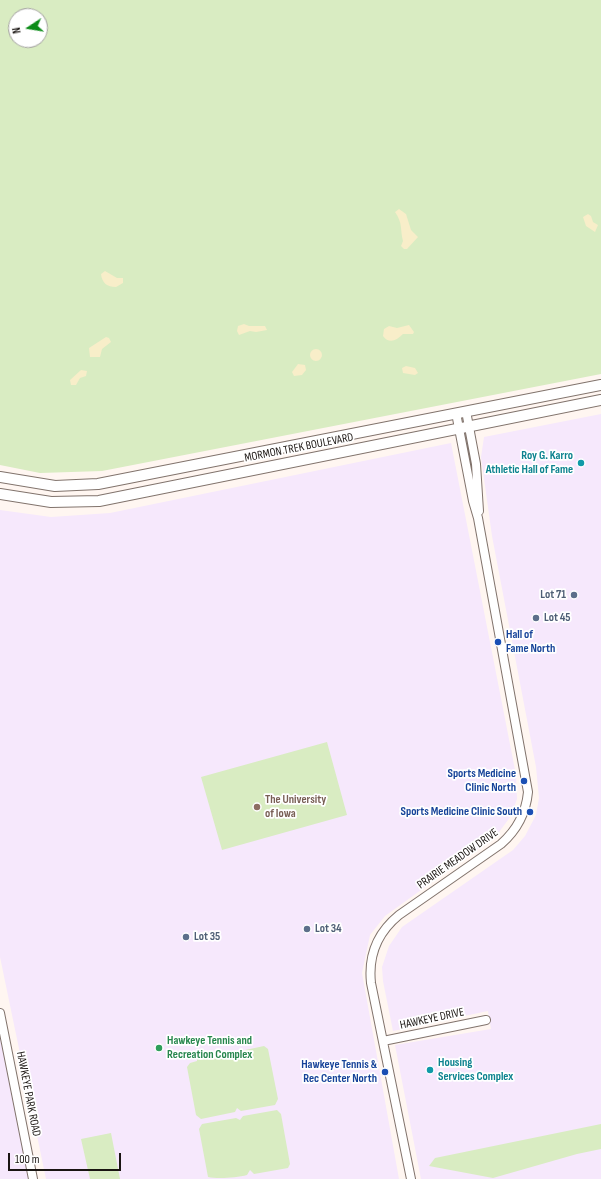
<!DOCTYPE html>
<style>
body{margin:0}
#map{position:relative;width:601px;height:1179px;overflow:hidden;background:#fff6f1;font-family:"Sofia Sans Condensed",sans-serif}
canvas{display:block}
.north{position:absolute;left:8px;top:8px;width:40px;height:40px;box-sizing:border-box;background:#fff;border:1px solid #a3a1a0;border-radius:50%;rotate:258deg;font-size:11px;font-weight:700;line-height:16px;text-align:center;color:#1a1512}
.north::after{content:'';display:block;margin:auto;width:14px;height:18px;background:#0c8c18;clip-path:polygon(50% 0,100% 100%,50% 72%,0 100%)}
.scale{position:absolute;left:8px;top:1153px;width:113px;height:18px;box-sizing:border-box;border:2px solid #1a1512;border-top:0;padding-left:5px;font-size:12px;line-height:14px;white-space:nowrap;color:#1a1512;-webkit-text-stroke:3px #fff;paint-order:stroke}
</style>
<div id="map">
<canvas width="601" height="1179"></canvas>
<div class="north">N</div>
<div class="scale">100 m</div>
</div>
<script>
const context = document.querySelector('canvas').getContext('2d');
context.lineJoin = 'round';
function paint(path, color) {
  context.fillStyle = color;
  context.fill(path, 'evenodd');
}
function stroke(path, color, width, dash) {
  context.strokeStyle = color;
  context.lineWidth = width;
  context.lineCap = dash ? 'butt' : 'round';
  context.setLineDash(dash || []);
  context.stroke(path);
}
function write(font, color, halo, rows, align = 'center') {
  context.font = font + ' "Sofia Sans Condensed",sans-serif';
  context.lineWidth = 3.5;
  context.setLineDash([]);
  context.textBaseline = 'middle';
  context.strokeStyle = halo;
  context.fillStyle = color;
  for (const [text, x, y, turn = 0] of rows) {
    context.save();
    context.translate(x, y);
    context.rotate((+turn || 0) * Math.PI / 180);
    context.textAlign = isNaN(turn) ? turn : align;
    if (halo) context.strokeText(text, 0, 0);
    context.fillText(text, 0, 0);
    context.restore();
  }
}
paint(new Path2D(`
 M 601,414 L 601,1179 L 421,1179 L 395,1045 L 491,1029 L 488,1011 L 393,1031 L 383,981 L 382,967 L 389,946 L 402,927 L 513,850 L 525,836 L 536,815 L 539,798 L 536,767 L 492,536 L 481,457 L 484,437 Z
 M 451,443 L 516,775 L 517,799 L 511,816 L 496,836 L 385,916 L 370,935 L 362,973 L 399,1179 L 46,1179 L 0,957 L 0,510 L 51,517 L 110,513 Z
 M 0,1033 L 29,1179 L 0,1179 Z`), '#f6e8fc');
paint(new Path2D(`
 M 0,0 L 601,0 L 601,374 L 102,471 L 40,473 L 0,465 ZM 16,16 L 40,16 L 40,40 L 16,40 Z
 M 327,742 L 347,815 L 222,850 L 201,777 Z
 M 264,1046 L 268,1049 L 278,1099 L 275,1105 L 241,1111 L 237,1108 L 235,1112 L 201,1119 L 196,1115 L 187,1067 L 190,1063 L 197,1061 L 197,1059 L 224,1054 L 228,1058 L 231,1053 Z
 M 277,1110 L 281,1114 L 290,1164 L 288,1168 L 254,1174 L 250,1170 L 247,1175 C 236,1178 217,1179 208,1177 L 199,1129 L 202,1124 L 236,1118 L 240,1120 L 243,1116 Z
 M 601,1124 L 601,1149 L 577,1154 L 493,1178 L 429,1166 L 435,1158 Z
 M 111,1133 L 120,1179 L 90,1179 L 81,1139 Z`), '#d9ecc2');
paint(new Path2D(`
 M 399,209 L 406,214 L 411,230 L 418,237 L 407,249 L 404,249 L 401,246 L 403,241 C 400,230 403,223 395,212 Z
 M 588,214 L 591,216 L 593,222 L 598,225 L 595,232 L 586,226 L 583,217 Z
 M 105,271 L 117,278 L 123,278 L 123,283 L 116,287 C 107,287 102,283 101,274 Z
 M 244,324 L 249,326 L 265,326 L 267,330 L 256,332 L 250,331 L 239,335 L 237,331 L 238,326 Z
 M 409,325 L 414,332 L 413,334 L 403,334 C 396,341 389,344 383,336 L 384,329 L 389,326 L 397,328 Z
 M 106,337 L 109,338 L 111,342 L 102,349 L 100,357 L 90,357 L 89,348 Z
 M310 355a6 6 0 1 1 12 0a6 6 0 1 1-12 0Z
 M 298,364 L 305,365 L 306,370 L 302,375 L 294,376 L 292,372 Z
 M 406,366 L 415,368 L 418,373 L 415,375 L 403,373 L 402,368 Z
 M 81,370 L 87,371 L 86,376 L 80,378 L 76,385 L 71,385 L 70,380 Z`), '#f8eec9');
const minor = new Path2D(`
 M 466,411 L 476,464 L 479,511
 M 0,1013 L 33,1179
 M 383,1041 L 486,1020
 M 411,1179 L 371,983 C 368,955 377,933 399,915 L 501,844 C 517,830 526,813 528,792 L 478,518 L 473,501 L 456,413`);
const major = new Path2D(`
 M 0,477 L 55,486 L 98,484 L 601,385
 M 0,494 L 51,502 L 99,501 L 601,400`);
stroke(minor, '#81736c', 10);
stroke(major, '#81736c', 12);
stroke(minor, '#fff', 8);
stroke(major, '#fff', 10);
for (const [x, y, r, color] of [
 [581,463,4,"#0f9aa8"],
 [574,595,4,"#5c6f8a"],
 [536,618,4,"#5c6f8a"],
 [498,642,4,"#1a4fb4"],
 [524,781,4,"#1a4fb4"],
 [257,807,4,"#8d6e63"],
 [530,812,4,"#1a4fb4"],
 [307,929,4,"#5c6f8a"],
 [186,937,4,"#5c6f8a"],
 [159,1048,4,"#2e9e5b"],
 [430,1070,4,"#0f9aa8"],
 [385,1072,4,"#1a4fb4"]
]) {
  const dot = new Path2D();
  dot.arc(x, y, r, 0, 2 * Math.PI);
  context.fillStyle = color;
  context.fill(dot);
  stroke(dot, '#fff', 1.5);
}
write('12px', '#1a1512', '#fff', [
 ["MORMON TREK BOULEVARD",299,448,-11],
 ["PRAIRIE MEADOW DRIVE",458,859,-35],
 ["HAWKEYE DRIVE",432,1019,-12],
 ["HAWKEYE PARK ROAD",28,1094,79]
]);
write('bold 12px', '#0d838f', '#fff', [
 ["Roy G. Karro",573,456],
 ["Athletic Hall of Fame",573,470],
 ["Housing",438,1063,"left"],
 ["Services Complex",438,1077,"left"]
], 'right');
write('bold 12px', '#4e5e75', '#fff', [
 ["Lot 71",566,595,"right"],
 ["Lot 45",544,618],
 ["Lot 34",315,929],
 ["Lot 35",194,937]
], 'left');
write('bold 12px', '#164399', '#fff', [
 ["Hall of",506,635,"left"],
 ["Fame North",506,649,"left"],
 ["Sports Medicine",516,774],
 ["Clinic North",516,788],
 ["Sports Medicine Clinic South",522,812],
 ["Hawkeye Tennis &",377,1065],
 ["Rec Center North",377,1079]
], 'right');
write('bold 12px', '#785e54', '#fff', [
 ["The University",265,800],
 ["of Iowa",265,814]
], 'left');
write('bold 12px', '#27864d', '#fff', [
 ["Hawkeye Tennis and",167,1041],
 ["Recreation Complex",167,1055]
], 'left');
</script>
